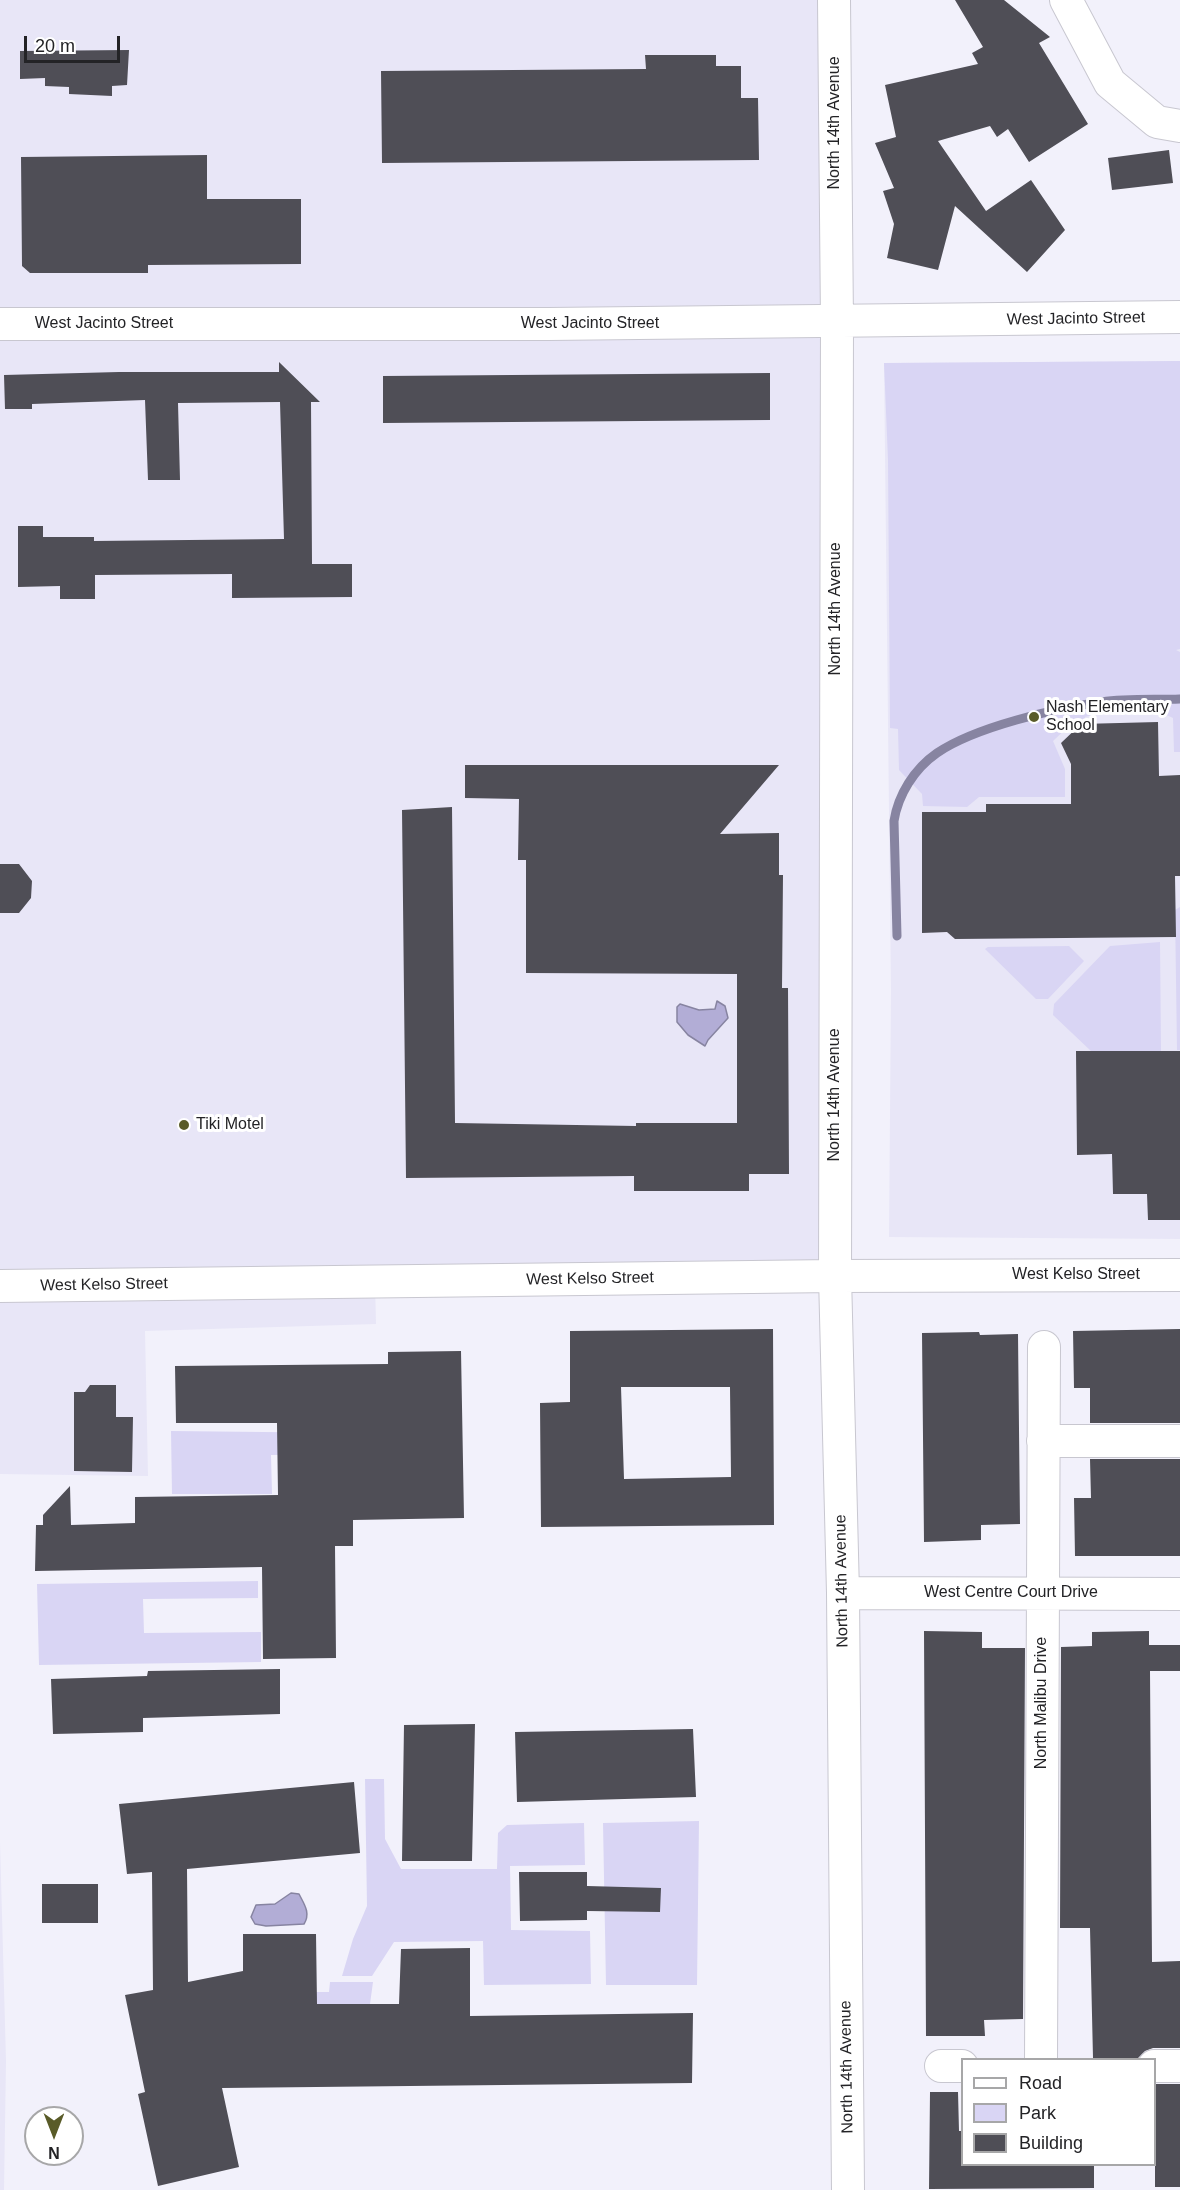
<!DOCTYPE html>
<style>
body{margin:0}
#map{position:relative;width:1180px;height:2190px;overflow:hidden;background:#f2f1fb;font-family:Arial,sans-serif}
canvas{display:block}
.legend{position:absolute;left:961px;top:2058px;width:195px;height:108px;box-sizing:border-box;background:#fff;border:2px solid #a7a7a8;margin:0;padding:8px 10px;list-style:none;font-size:18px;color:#232326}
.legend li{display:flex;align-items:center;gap:12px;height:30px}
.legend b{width:30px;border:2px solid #a7a7a8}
.north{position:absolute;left:24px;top:2106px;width:60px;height:60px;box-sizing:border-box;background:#fff;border:2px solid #a7a7a8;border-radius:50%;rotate:180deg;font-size:16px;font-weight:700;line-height:24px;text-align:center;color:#232326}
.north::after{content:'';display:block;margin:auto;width:21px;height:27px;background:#595b28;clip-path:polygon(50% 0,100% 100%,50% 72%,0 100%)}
.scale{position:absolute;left:24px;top:36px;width:96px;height:27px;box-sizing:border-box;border:3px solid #232326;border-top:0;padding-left:8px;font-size:18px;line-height:21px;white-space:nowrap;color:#232326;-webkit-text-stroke:4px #fff;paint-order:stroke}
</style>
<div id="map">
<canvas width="1180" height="2190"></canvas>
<ul class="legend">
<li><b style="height:8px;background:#fff"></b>Road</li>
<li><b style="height:16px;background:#d9d5f4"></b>Park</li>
<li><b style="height:16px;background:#4f4e56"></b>Building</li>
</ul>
<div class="north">N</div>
<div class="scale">20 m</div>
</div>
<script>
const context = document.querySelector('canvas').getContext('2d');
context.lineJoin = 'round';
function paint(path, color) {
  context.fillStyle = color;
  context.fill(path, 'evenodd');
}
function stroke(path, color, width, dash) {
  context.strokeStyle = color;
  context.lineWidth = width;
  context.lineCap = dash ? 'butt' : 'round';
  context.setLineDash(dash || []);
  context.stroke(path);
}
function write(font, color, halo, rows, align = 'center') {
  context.font = font + ' Arial,sans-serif';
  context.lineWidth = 6;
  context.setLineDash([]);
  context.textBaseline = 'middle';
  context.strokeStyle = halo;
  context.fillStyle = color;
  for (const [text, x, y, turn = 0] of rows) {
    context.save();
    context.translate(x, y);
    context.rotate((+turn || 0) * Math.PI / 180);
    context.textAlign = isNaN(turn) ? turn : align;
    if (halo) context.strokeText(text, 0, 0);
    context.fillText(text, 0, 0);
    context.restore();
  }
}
paint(new Path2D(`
 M 0,0 L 834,0 L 835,1276 L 375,1281 L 376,1324 L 145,1331 L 148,1476 L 0,1474 Z
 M 1180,361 L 1180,1239 L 889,1237 L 891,991 L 884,363 Z
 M 0,1842 L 6,2061 L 4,2190 L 0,2190 Z`), '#e8e6f7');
paint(new Path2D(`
 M 1180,361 L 1180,649 L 1176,650 L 1180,652 L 1180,752 L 1174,752 L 1173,718 L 1151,708 L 1134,708 L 1130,713 L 1101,712 L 1085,717 L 1085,720 L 1074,721 L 1053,741 L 1065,769 L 1065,797 L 979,797 L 967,807 L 923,806 L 922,794 L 899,770 L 898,729 L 890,728 L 888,460 L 884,363 Z
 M 1180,907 L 1180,1050 L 1177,1050 L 1175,910 Z
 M 1160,942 L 1161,1051 L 1091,1051 L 1053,1015 L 1054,1004 L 1110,946 Z
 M 1069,946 L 1084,961 L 1048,999 L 1036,999 L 985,949 L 988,947 Z
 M 171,1431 L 355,1433 L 355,1454 L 271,1455 L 272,1494 L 172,1494 Z
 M 258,1581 L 258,1598 L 143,1599 L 144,1633 L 261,1632 L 261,1662 L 39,1665 L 37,1584 Z
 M 365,1779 L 384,1779 L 385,1839 L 401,1869 L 497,1869 L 498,1833 L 507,1825 L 584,1823 L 585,1865 L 510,1866 L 511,1930 L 590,1931 L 591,1984 L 484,1985 L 483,1941 L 394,1942 L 372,1976 L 342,1976 L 353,1939 L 367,1906 Z
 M 699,1821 L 697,1985 L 606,1985 L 603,1823 Z
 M 330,1982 L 373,1982 L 370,2004 L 292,2004 L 292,1992 L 329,1992 Z`), '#d9d5f4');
const water = new Path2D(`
 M 717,1001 L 725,1006 L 728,1018 L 708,1040 L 705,1046 L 688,1035 L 677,1022 L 677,1007 L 680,1004 L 699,1010 L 715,1009 Z
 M 291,1893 L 299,1894 C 304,1904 311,1913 304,1924 L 266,1926 L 255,1924 L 251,1917 L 256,1905 L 275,1904 Z`);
paint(water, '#b2add6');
stroke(water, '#8784a1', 1.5);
stroke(new Path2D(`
 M 897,936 L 894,821 C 898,795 914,769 937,753 C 975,727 1056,708 1102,702 C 1127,698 1155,700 1180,699`), '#8784a1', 9);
paint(new Path2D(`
 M 955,0 L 1004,0 L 1050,37 L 1039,43 L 1088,124 L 1029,162 L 1008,129 L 997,137 L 990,126 L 938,141 L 986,211 L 1031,180 L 1065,230 L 1027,272 L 955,206 L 938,270 L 887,258 L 894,224 L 883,191 L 894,188 L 875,143 L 896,137 L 885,85 L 978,64 L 972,53 L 983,47 Z
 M 129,50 L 127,85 L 112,86 L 112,96 L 69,94 L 69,87 L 45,86 L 45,78 L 20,79 L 20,51 Z
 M 645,55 L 716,55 L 716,66 L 741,66 L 741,98 L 758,98 L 759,160 L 382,163 L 381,71 L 646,69 Z
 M 1169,150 L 1173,183 L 1112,190 L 1108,158 Z
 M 207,155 L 207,199 L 301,199 L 301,264 L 148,265 L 148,273 L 30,273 L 22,266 L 21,157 Z
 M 279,362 L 320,402 L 311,402 L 312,564 L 352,564 L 352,597 L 232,598 L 232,574 L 95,575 L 95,599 L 60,599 L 60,586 L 18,587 L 18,526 L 43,526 L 43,537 L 94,537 L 94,541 L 284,539 L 280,402 L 178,403 L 180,480 L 148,480 L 145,400 L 32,404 L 32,409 L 5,409 L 4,375 L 119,372 L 279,372 Z
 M 770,373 L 770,420 L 383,423 L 383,376 Z
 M 1158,722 L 1159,776 L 1180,775 L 1180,876 L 1175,876 L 1176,937 L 955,939 L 947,932 L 922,933 L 922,812 L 986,812 L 986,804 L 1071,804 L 1071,764 L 1061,743 L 1081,724 Z
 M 465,765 L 779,765 L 720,834 L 779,833 L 779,875 L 783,875 L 782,988 L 788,988 L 789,1174 L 749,1174 L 749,1191 L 634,1191 L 634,1176 L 406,1178 L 402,810 L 452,807 L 455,1123 L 636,1126 L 636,1123 L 737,1123 L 737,974 L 526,973 L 526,860 L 518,860 L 519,799 L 465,798 Z
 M 0,864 L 19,864 L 32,881 L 31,898 L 19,913 L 0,913 Z
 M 1076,1051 L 1180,1051 L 1180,1220 L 1148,1220 L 1147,1194 L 1113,1194 L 1112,1154 L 1077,1155 Z
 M 773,1329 L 774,1525 L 541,1527 L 540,1403 L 570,1402 L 570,1331 ZM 621,1387 L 730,1387 L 731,1477 L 624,1479 Z
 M 1180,1329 L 1180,1423 L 1090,1423 L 1090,1388 L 1074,1388 L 1073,1331 Z
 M 979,1332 L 980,1335 L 1018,1334 L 1020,1524 L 981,1525 L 981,1540 L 924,1542 L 922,1333 Z
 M 461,1351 L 464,1518 L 353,1520 L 353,1546 L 335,1546 L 336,1658 L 263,1659 L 262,1567 L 35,1571 L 36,1525 L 43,1525 L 43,1515 L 70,1486 L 71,1525 L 135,1523 L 135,1497 L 278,1495 L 277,1423 L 176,1423 L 175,1366 L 388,1364 L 388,1352 Z
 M 90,1385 L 116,1385 L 116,1417 L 133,1417 L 132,1472 L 74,1471 L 74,1392 L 85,1392 Z
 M 1090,1459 L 1180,1459 L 1180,1556 L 1075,1556 L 1074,1498 L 1091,1498 Z
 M 924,1631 L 982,1632 L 982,1648 L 1025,1648 L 1023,2019 L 984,2020 L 985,2036 L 926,2036 Z
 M 1149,1631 L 1149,1645 L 1180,1645 L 1180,1671 L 1150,1671 L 1152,1962 L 1180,1961 L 1180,2048 L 1153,2048 L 1145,2051 L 1138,2058 L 1093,2058 L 1090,1928 L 1060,1928 L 1061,1647 L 1092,1646 L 1092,1632 Z
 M 280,1669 L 280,1714 L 143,1718 L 143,1732 L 53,1734 L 51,1679 L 147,1676 L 148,1671 Z
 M 475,1724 L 472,1861 L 402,1861 L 404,1725 Z
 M 693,1729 L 696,1797 L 517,1802 L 515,1732 Z
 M 354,1782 L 360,1853 L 187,1869 L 188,1982 L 243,1971 L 243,1934 L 316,1934 L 317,2004 L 399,2004 L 401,1949 L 470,1948 L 470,2016 L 693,2013 L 692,2083 L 222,2088 L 239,2167 L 158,2186 L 138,2094 L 145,2092 L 125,1995 L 153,1990 L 152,1872 L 127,1874 L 119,1804 Z
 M 519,1872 L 587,1872 L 587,1886 L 661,1888 L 660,1912 L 587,1911 L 587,1920 L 520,1921 Z
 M 42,1884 L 98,1884 L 98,1923 L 42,1923 Z
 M 1155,2084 L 1180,2084 L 1180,2187 L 1155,2187 Z
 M 930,2092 L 958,2092 L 959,2131 L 963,2131 L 963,2164 L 1094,2164 L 1094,2188 L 929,2189 Z`), '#4f4e56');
const minor = new Path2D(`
 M 834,0 L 837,322 L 835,1276 L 843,1593 L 848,2190
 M 1066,0 L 1110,83 L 1157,122 L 1180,126
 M 0,324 L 549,324 L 1180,317
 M 0,1286 L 835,1276 L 1180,1275
 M 1043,1441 L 1180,1441
 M 843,1593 L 1180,1594
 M 1041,2060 L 1044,1347
 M 941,2066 L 962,2066
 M 1154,2066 L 1180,2066`);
stroke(minor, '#c8c7d0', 34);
stroke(minor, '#fff', 32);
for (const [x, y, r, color] of [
 [1034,717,6,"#595b28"],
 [184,1125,6,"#595b28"]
]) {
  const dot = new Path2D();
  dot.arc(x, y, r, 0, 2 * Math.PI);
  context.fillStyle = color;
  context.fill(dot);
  stroke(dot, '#fff', 2);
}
write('16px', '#232326', '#fff', [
 ["North 14th Avenue",835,123,-90],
 ["West Jacinto Street",1076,319,-1],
 ["West Jacinto Street",104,324],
 ["West Jacinto Street",590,324],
 ["North 14th Avenue",836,609,-90],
 ["North 14th Avenue",835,1095,-90],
 ["West Kelso Street",1076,1275],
 ["West Kelso Street",590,1279,-1],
 ["West Kelso Street",104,1285,-1],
 ["North 14th Avenue",842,1581,-91],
 ["West Centre Court Drive",1011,1593],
 ["North Malibu Drive",1042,1703,-90],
 ["North 14th Avenue",847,2067,-91]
]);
write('16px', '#232326', '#fff', [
 ["Nash Elementary",1046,708],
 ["School",1046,726],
 ["Tiki Motel",196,1125]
], 'left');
</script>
